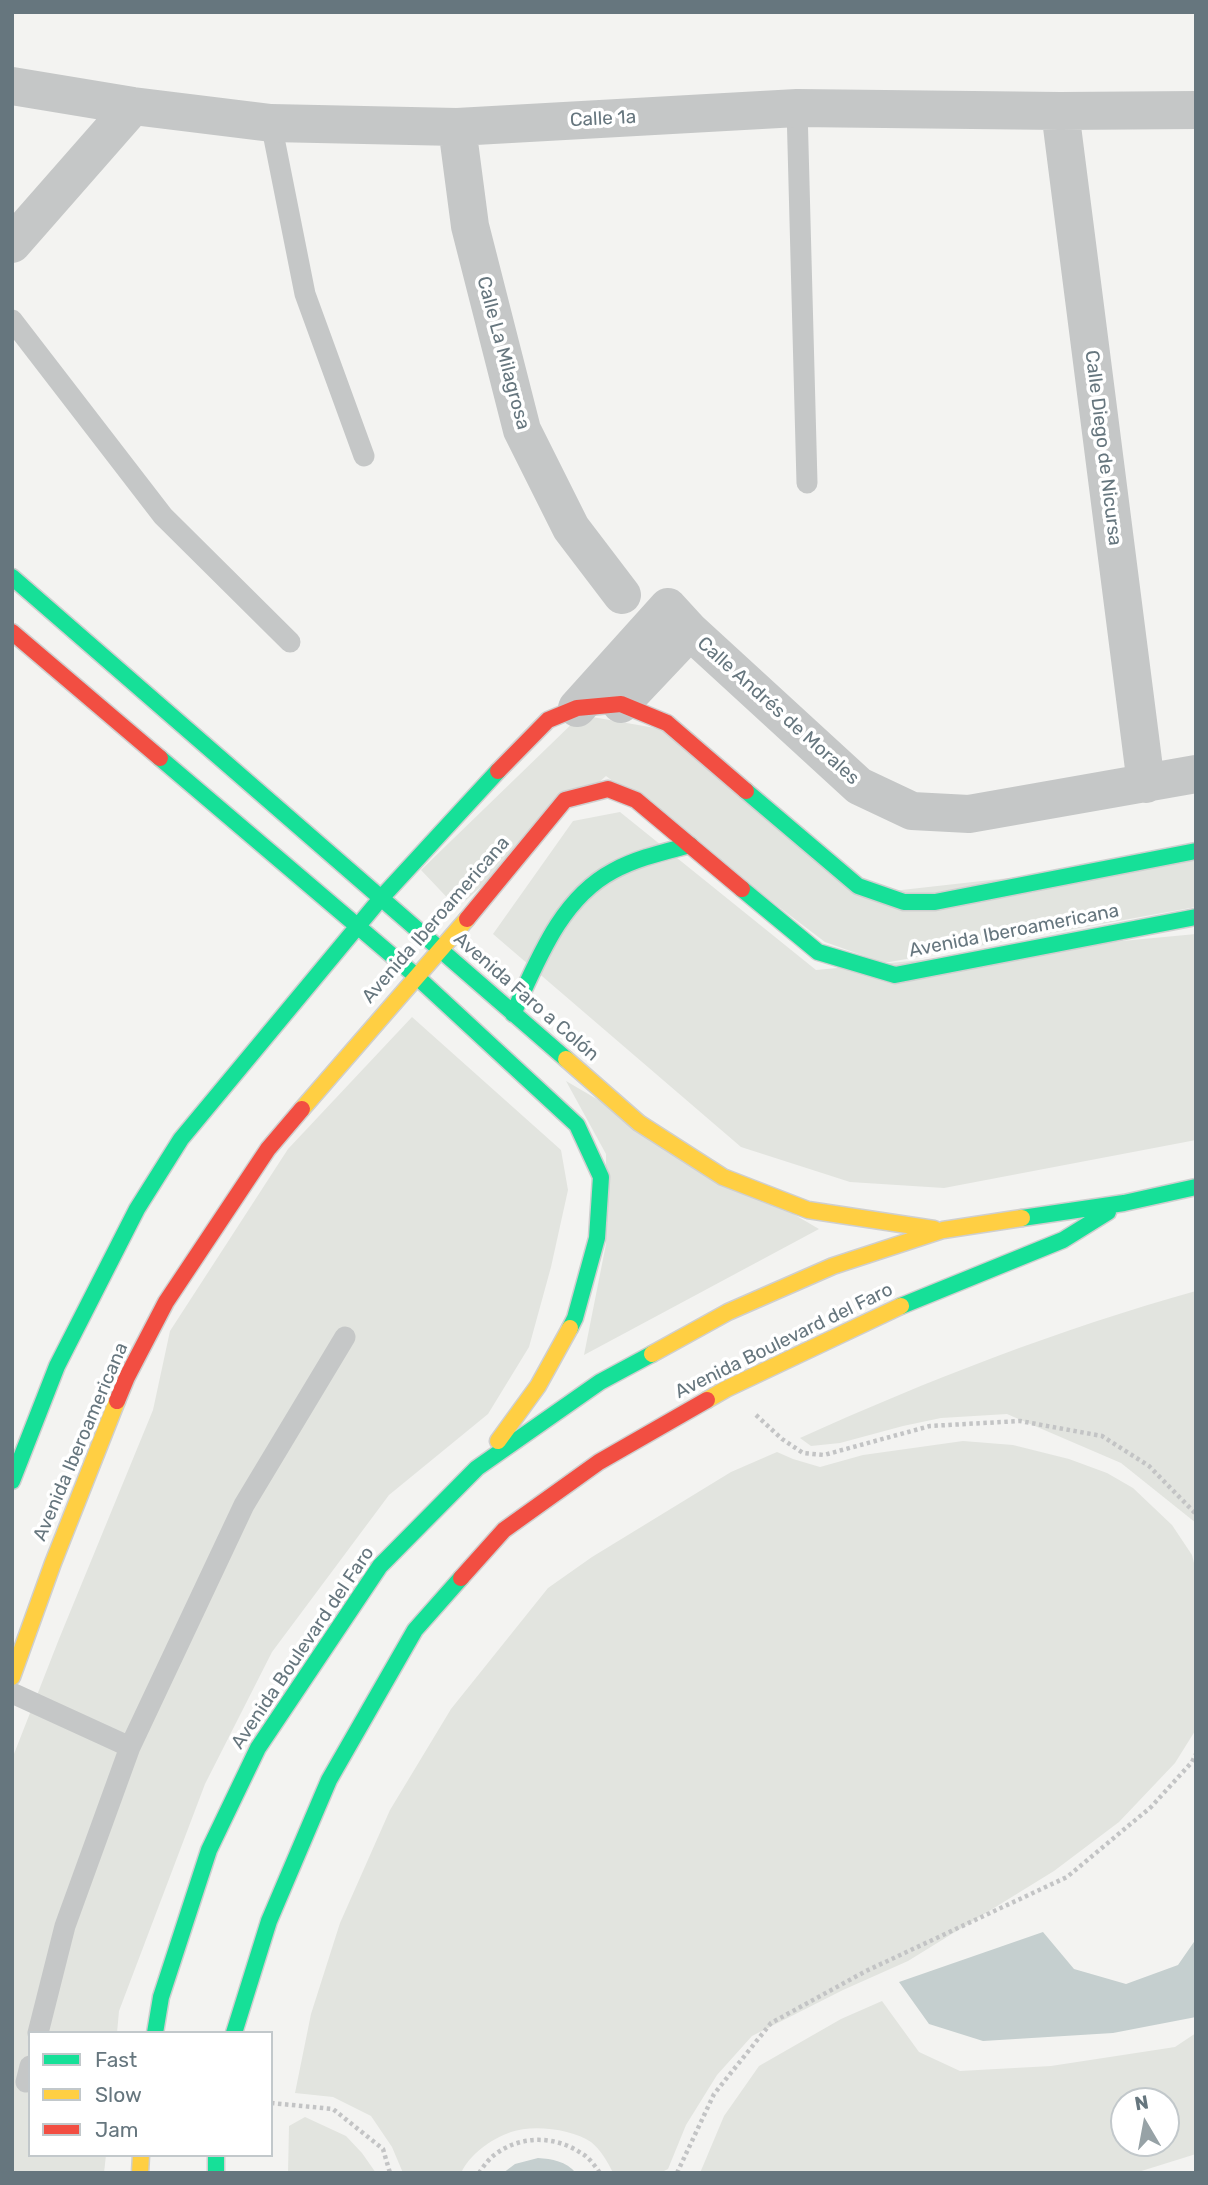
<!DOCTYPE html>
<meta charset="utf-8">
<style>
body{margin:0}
#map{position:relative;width:1208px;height:2185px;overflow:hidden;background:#f3f3f1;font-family:Rubik,sans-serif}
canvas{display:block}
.frame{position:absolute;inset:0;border:14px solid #66767e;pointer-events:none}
.legend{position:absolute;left:28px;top:2031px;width:245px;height:126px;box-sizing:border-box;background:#fff;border:2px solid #c2c8cb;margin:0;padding:9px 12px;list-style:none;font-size:21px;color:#66767e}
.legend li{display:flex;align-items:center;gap:14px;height:35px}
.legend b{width:35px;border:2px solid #c2c8cb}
.north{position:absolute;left:1110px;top:2087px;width:70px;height:70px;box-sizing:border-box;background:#fff;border:2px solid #c2c8cb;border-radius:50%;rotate:350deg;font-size:19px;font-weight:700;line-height:28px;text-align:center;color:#66767e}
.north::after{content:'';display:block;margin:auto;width:24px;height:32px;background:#97a2a6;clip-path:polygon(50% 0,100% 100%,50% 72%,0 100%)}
</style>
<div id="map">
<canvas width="1208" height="2185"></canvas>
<div class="frame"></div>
<ul class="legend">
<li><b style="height:9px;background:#16e098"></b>Fast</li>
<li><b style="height:9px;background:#ffcf43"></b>Slow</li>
<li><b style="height:9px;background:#f24e42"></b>Jam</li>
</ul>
<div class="north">N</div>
</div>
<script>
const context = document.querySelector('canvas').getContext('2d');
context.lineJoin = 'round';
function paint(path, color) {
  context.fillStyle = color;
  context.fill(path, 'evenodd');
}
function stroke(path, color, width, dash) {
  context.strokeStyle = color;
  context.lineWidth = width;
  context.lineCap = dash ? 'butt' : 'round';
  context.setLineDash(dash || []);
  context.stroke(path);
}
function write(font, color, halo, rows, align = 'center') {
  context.font = font + ' Rubik,sans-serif';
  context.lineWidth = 7;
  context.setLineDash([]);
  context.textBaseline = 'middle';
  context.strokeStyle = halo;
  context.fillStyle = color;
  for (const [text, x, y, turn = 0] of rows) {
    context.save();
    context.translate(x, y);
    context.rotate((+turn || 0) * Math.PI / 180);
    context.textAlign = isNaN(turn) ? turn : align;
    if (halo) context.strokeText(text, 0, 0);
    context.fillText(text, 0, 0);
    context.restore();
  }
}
paint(new Path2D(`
 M 581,715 L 661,729 L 857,895 L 1196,857 L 1196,907 L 884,963 L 825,942 L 606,776 L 457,908 L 421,870 Z
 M 620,812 L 816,970 L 1196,934 L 1196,1140 L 944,1188 L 850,1182 L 741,1147 L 493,934 L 573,821 Z
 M 412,1017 L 561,1150 L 568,1190 L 551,1267 L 529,1347 L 488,1414 L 389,1495 L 272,1652 L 205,1784 L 119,2011 L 117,2033 L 30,2033 L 30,2155 L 106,2155 L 104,2173 L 12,2173 L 12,1759 L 59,1639 L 153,1410 L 170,1331 L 288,1149 Z
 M 566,1081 L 819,1229 L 584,1355 L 606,1244 L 606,1154 Z
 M 1196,1291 L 1196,1523 L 1121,1463 L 1007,1414 L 941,1418 L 903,1426 L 840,1443 L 811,1446 L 800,1438 C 928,1380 1060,1329 1196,1291 Z
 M 963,1441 L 1013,1445 L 1069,1459 L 1107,1473 L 1133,1488 L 1172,1525 L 1192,1555 L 1196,1571 L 1196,1724 L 1195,1731 L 1175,1763 L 1119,1822 L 1054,1871 L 908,1961 L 843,1990 L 752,2036 L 717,2075 L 686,2125 L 668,2169 L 660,2173 L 613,2173 C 608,2162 600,2149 591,2142 C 573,2129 532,2124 511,2132 C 491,2139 470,2154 461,2173 L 403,2173 L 392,2147 L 371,2116 L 333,2097 L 295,2093 L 311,2014 L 340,1923 L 390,1810 L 451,1709 L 548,1588 L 592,1557 L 731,1472 L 777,1452 L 793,1459 L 820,1467 L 863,1455 Z
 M 882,2001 L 919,2052 L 960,2071 L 1051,2066 L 1175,2047 L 1196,2033 L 1196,2154 L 1135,2173 L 700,2173 L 724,2116 L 759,2066 L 841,2019 ZM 1166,2101 L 1166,2143 L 1124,2143 L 1124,2101 Z
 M 305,2117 L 346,2136 L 362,2153 L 376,2173 L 288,2173 L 289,2126 Z`), '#e2e4df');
paint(new Path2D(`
 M 1043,1932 L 1074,1969 L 1126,1984 L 1178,1965 L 1196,1939 L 1196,2017 L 1113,2033 L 983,2041 L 929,2024 L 899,1982 Z
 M 538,2158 C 552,2159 566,2161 576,2173 L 503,2173 L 515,2164 Z`), '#c5cfcf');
const fast = new Path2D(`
 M 12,577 L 566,1059
 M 160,758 L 416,976 L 577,1125 L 601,1177 L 597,1238 L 575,1318 L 570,1328
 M 746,791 L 858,886 L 904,902 L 935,902 L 1196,851
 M 742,889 L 818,952 L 895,975 L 1196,917
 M 513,1014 C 537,962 560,899 613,871 C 637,858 664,852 690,845
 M 1022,1218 L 1124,1203 L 1196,1187
 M 901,1306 L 1063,1240 L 1108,1212
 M 12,1481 L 57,1366 L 137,1209 L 181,1139 L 382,897 L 498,771
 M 155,2033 L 161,1997 L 209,1850 L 258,1748 L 380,1566 L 477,1468 L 600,1382 L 652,1354
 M 234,2033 L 269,1921 L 329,1780 L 415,1630 L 461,1578
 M 216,2155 L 216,2173`);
const slow = new Path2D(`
 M 566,1059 L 639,1123 L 723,1177 L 808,1210 L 934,1229
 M 302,1109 L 467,919
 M 652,1354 L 728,1312 L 833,1266 L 943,1230 L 1022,1218
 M 707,1400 L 726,1389 L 901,1306
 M 498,1441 L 538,1386 L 570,1328
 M 12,1677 L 53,1563 L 117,1401
 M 140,2173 L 141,2155`);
const jam = new Path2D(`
 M 12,632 L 160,758
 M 498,771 L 548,720 L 577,708 L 621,704 L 667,723 L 746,791
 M 467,919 L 565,800 L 608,789 L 636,800 L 742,889
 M 117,1401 L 127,1377 L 166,1302 L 268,1149 L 302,1109
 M 461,1578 L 504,1530 L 599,1462 L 707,1400`);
stroke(fast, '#cfcfcf', 19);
stroke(slow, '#cfcfcf', 19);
stroke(jam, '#cfcfcf', 19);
stroke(new Path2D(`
 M 756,1415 L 782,1439 L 803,1453 L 824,1455 L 930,1426 L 1020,1421 L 1102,1436 L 1149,1466 L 1196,1514
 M 271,2103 L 333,2109 L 383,2149 L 390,2173
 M 479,2173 C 483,2167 488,2160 493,2156 C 519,2135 554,2135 581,2153 C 589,2157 595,2166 600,2173
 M 677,2173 L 714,2094 L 771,2023 L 866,1971 L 1067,1877 L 1151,1807 L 1192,1762 L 1196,1754`), '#c3c4c5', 4.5, [3.5, 3.5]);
stroke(new Path2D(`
 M 797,108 L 807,483
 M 271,123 L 305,294 L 364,456
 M 12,320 L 163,516 L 290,642
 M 12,1693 L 130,1747 L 244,1505 L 345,1337
 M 38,2033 L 65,1926 L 130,1747
 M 26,2082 L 30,2066`), '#c5c7c7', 21);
stroke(new Path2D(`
 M 12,86 L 133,106 L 271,123 L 457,127 L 797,108 L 1060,111 L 1196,110
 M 1060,111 L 1146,784
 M 457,127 L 470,226 L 522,430 L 571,528 L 622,595
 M 12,244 L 133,106
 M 621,704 L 690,631
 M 577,708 L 668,607 L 690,631 L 859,786 L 912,811 L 969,814 L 1196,774`), '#c5c7c7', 38);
stroke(fast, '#16e098', 16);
stroke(slow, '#ffcf43', 16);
stroke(jam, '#f24e42', 16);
write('19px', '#66767e', '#fff', [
 ["Calle 1a",603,119,-3],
 ["Calle La Milagrosa",503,353,75],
 ["Calle Diego de Nicursa",1103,448,83],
 ["Calle Andrés de Morales",778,711,42],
 ["Avenida Iberoamericana",436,920,-49],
 ["Avenida Iberoamericana",1014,931,-11],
 ["Avenida Faro a Colón",526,997,41],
 ["Avenida Boulevard del Faro",784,1341,-26],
 ["Avenida Iberoamericana",81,1442,-67],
 ["Avenida Boulevard del Faro",303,1648,-56]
]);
</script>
